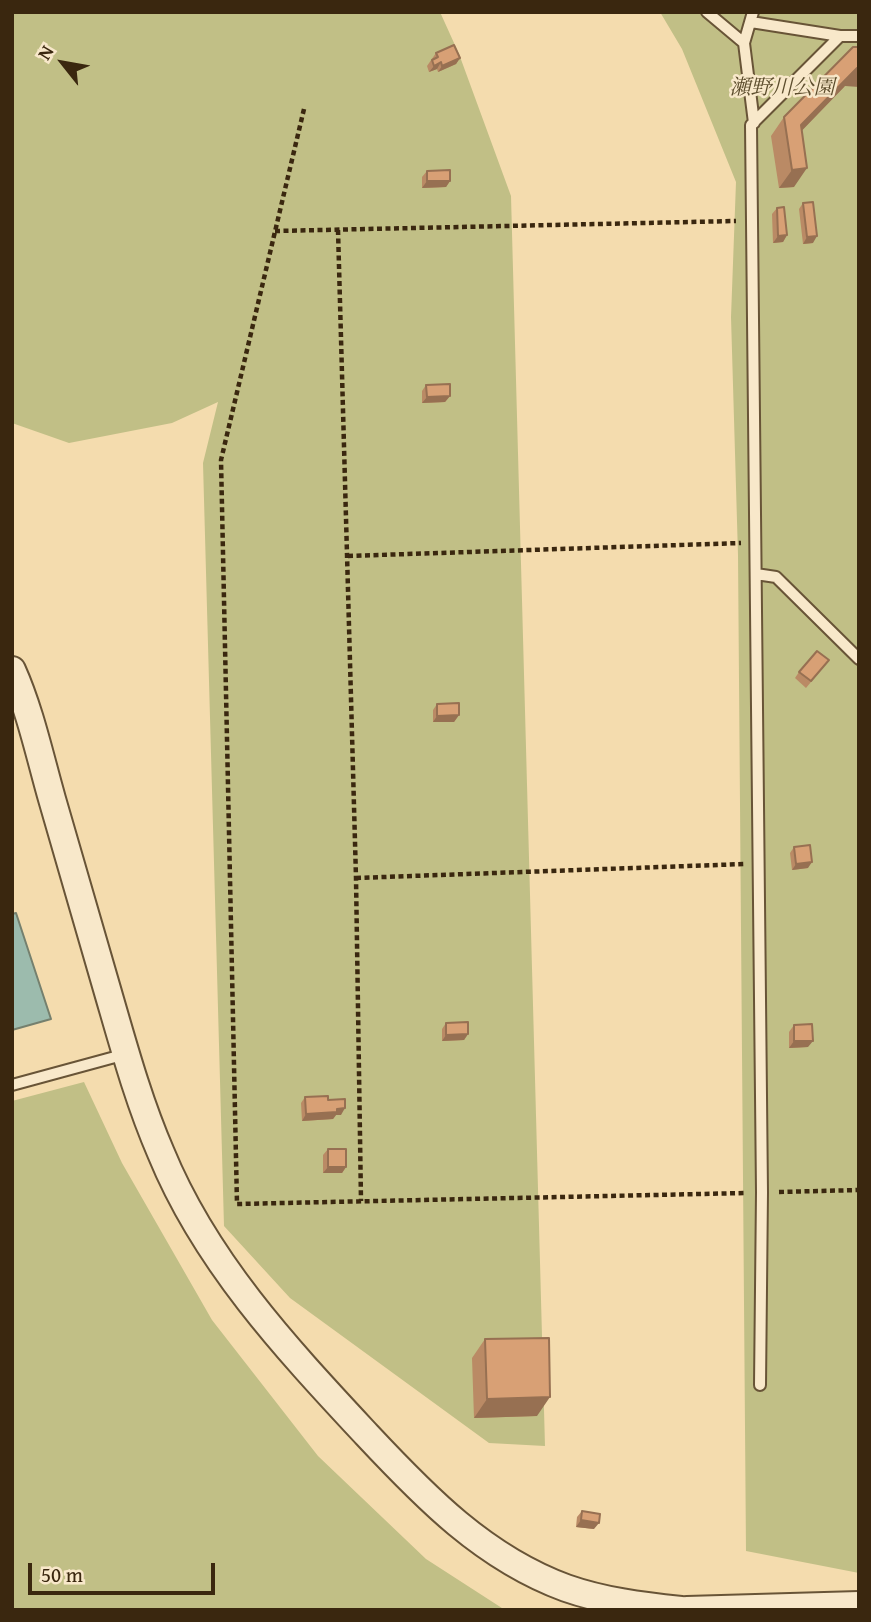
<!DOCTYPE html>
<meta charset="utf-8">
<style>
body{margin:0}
#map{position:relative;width:871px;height:1622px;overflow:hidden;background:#f4dcae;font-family:"Gentium Book Plus",serif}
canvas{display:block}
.frame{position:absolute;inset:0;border:14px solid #3a270f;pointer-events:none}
.north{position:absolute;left:28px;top:28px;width:70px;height:70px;-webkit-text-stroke:5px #f8e8ca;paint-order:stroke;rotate:301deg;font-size:19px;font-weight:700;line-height:28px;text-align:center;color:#3a270f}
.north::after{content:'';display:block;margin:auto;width:24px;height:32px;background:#3a270f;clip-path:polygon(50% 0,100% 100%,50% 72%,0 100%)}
.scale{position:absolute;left:28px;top:1563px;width:187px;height:32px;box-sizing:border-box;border:4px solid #3a270f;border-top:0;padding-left:9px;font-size:21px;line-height:24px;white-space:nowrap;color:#3a270f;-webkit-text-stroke:5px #f8e8ca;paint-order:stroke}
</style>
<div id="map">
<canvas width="871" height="1622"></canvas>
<div class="frame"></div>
<div class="north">N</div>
<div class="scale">50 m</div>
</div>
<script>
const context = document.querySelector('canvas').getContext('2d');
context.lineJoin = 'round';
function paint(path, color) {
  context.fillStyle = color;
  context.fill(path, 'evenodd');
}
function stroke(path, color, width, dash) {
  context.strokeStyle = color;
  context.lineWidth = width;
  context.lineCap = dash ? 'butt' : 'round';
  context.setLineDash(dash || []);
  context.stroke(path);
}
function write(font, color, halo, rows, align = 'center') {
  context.font = font + ' "Gentium Book Plus","Noto Serif JP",serif';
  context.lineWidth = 5;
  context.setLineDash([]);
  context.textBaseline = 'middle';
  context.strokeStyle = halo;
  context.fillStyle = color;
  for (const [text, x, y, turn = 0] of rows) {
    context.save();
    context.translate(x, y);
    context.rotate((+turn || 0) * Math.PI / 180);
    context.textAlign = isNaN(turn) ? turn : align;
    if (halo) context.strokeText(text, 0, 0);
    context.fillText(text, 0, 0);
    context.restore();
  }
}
paint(new Path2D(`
 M 12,12 L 440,12 L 459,54 L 511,196 L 545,1446 L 489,1443 L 290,1298 L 224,1226 L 203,463 L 218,402 L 172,423 L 69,443 L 12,423 Z
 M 660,12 L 859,12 L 859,1573 L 746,1551 L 738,555 L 731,317 L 736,182 L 682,49 Z
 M 84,1082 L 122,1163 L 212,1320 L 318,1456 L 426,1559 L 505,1610 L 12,1610 L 12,1101 Z`), '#c1bf86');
const water = new Path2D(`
 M 16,913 L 51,1019 L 12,1030 L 12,914 Z`);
paint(water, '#9cbbad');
stroke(water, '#75806e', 2);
const service = new Path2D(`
 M 707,12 L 744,43 L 754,123
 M 751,22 L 840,36
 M 744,43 L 753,12
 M 756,574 L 776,577 L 859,659
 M 12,1085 L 126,1054
 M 760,1385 L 762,1192 L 751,125 L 840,36 L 859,36`);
const tertiary = new Path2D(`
 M 12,670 C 30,710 40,757 52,799 C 70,863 89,926 107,989 C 123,1044 138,1100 161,1153 C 206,1263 288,1350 367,1435 C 425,1497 484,1558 566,1588 C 603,1601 642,1606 681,1610
 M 687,1610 L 859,1605`);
stroke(service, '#685437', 14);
stroke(tertiary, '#685437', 30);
stroke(new Path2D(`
 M 304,109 L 221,460 L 237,1204 L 746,1193
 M 338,230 L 356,878 L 361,1201
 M 275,231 L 736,221
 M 348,556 L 741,543
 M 356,878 L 744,864
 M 779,1192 L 859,1190`), '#3a270f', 4.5, [5, 3.5]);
stroke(service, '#f8e8ca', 10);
stroke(tertiary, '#f8e8ca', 26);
paint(new Path2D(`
 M 436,53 L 460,58 L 456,64 L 438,72 L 437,69 L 429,72 L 427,66 Z
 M 845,86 L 802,130 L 794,187 L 779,188 L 771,136 L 784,117 Z
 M 427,171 L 450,181 L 446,187 L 422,188 L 422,177 Z
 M 803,203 L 813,243 L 803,244 L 799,209 Z
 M 777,208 L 787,235 L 783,242 L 773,243 L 772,214 Z
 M 426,385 L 450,396 L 445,402 L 422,403 L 422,391 Z
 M 829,660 L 806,688 L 795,678 L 799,672 Z
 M 437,704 L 459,715 L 454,722 L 433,722 L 433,710 Z
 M 794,847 L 808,868 L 792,870 L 790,853 Z
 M 446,1023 L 468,1034 L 464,1040 L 442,1041 L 442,1029 Z
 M 794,1025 L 808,1047 L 789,1048 L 789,1032 Z
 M 305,1097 L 328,1100 L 341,1115 L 336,1115 L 333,1119 L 302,1121 L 301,1103 Z
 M 328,1149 L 346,1167 L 342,1173 L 323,1173 L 323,1155 Z
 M 485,1339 L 537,1416 L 474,1418 L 472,1358 Z
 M 582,1511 L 594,1529 L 576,1527 L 577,1517 Z`), '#ba8a65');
paint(new Path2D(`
 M 460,58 L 456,64 L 438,72 L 442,66 Z
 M 441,62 L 437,69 L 429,72 L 434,66 Z
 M 857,68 L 859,68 L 859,87 L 845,86 L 789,144 L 801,125 Z
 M 807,168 L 794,187 L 779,188 L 792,170 Z
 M 427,181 L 450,181 L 446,187 L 422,188 Z
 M 787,235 L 783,242 L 773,243 L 778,236 Z
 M 817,236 L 813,243 L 803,244 L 807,237 Z
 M 450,396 L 445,402 L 422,403 L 427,397 Z
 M 459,715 L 454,722 L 433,722 L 437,716 Z
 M 812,862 L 808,868 L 792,870 L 796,864 Z
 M 468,1034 L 464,1040 L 442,1041 L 446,1035 Z
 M 794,1041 L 813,1041 L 808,1047 L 789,1048 Z
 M 345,1108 L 341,1115 L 336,1115 L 333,1119 L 302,1121 L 306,1114 Z
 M 328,1167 L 346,1167 L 342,1173 L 323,1173 Z
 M 550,1397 L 537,1416 L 474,1418 L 487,1399 Z
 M 581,1520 L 599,1523 L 594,1529 L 576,1527 Z`), '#977052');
const building = new Path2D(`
 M 454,45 L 460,58 L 442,66 L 441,62 L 434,66 L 432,60 L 438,57 L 436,53 Z
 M 853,47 L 859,47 L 859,68 L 857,68 L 801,125 L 807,168 L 792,170 L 784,117 Z
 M 450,170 L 450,181 L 427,181 L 427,171 Z
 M 813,202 L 817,236 L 807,237 L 803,203 Z
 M 784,207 L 787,235 L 778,236 L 777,208 Z
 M 450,384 L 450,396 L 427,397 L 426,385 Z
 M 817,651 L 829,660 L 811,681 L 799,672 Z
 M 459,703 L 459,715 L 437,716 L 437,704 Z
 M 810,845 L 812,862 L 796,864 L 794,847 Z
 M 468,1022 L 468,1034 L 446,1035 L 446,1023 Z
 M 812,1024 L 813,1041 L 794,1041 L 794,1025 Z
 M 328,1096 L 328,1100 L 345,1099 L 345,1108 L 337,1109 L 337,1112 L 306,1114 L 305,1097 Z
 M 328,1149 L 346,1149 L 346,1167 L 328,1167 Z
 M 549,1338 L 550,1397 L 487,1399 L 485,1339 Z
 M 582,1511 L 600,1514 L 599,1523 L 581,1520 Z`);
paint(building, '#d8a075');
stroke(building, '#977052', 2);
write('italic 21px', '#5c4d2d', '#f8e8ca', [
 ["瀬野川公園",782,89]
]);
</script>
